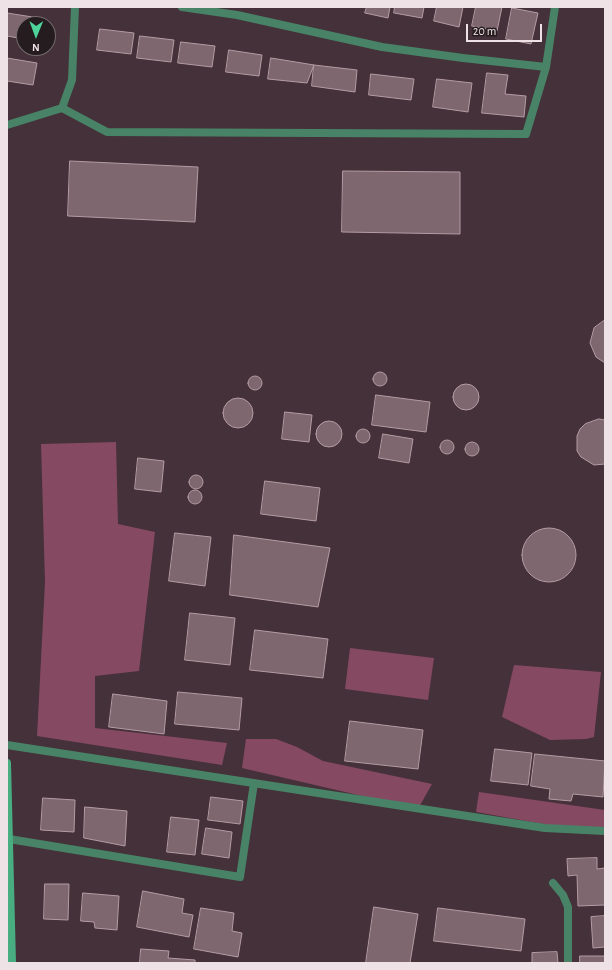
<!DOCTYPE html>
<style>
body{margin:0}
#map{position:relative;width:612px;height:970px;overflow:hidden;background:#453139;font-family:"Alegreya Sans",sans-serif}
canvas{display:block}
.frame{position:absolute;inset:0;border:8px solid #efe2e6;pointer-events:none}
.north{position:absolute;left:16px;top:16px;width:40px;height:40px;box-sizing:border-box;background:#251c1f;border:1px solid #766b6f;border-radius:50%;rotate:181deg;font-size:11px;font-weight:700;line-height:16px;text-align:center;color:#efe2e6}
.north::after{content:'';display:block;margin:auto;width:14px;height:18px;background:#4cd49b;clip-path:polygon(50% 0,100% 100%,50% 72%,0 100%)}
.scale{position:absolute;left:466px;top:24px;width:76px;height:18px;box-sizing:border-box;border:2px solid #efe2e6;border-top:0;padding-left:5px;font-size:12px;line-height:14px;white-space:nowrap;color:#efe2e6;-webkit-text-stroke:3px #251c1f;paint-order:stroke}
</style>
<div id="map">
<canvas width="612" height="970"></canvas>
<div class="frame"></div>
<div class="north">N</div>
<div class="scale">20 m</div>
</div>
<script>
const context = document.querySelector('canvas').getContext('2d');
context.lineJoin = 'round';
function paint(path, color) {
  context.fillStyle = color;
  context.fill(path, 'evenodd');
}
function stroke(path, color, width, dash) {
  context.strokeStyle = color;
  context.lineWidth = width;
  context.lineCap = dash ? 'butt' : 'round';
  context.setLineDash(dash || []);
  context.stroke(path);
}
paint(new Path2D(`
 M 116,442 L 118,524 L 155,532 L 139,671 L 95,676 L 95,728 L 227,743 L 222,765 L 37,736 L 45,582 L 41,444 Z
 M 350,648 L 434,658 L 428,700 L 345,689 Z
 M 514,665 L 601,672 L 594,737 L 586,739 L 550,740 L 502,717 Z
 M 246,739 L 276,739 L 297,747 L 323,761 L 432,784 L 418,809 L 242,768 Z
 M 479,792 L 605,810 L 605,835 L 476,812 Z`), '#864962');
const building = new Path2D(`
 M 367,7 L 390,7 L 388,18 L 365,13 Z
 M 395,7 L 424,7 L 422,18 L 394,13 Z
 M 437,7 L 463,7 L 459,27 L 434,21 Z
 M 476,7 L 502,7 L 497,31 L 472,26 Z
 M 512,8 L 538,13 L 531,44 L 506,39 Z
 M 7,13 L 39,18 L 38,24 L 24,24 L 24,39 L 7,36 Z
 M 100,29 L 134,33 L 131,54 L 97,50 Z
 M 140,36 L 174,40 L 171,62 L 137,58 Z
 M 181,42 L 215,46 L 212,67 L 178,63 Z
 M 229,50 L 262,55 L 259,76 L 226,72 Z
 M 7,58 L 37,63 L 33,85 L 7,81 Z
 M 271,58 L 314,65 L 307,83 L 268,79 Z
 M 314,65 L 357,70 L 355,92 L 312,86 Z
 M 487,73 L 508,75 L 505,94 L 526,96 L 524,117 L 482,113 Z
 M 371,74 L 414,79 L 411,100 L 369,95 Z
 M 437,79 L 472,83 L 468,112 L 433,107 Z
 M 70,161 L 198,167 L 195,222 L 68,216 Z
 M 343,171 L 460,172 L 460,234 L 342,232 Z
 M 605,320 L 605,363 L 596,357 L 590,343 L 594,328 Z
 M373 379a7 7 0 1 1 14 0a7 7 0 1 1-14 0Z
 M248 383a7 7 0 1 1 14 0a7 7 0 1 1-14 0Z
 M453 397a13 13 0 1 1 26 0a13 13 0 1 1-26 0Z
 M 376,395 L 430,402 L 426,432 L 372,425 Z
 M223 413a15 15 0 1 1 30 0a15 15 0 1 1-30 0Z
 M 285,412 L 312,415 L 309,442 L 282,439 Z
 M 599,419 L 605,420 L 605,464 L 594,465 L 581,457 L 577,451 L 577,436 L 580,429 L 585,424 Z
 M316 434a13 13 0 1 1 26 0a13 13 0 1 1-26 0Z
 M356 436a7 7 0 1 1 14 0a7 7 0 1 1-14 0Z
 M 383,434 L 413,439 L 409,463 L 379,458 Z
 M440 447a7 7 0 1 1 14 0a7 7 0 1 1-14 0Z
 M465 449a7 7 0 1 1 14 0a7 7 0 1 1-14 0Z
 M 138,458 L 164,461 L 161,492 L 135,489 Z
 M189 482a7 7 0 1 1 14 0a7 7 0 1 1-14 0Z
 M 265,481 L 320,488 L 316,521 L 261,514 Z
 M188 497a7 7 0 1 1 14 0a7 7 0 1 1-14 0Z
 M522 555a27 27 0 1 1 54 0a27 27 0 1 1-54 0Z
 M 175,533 L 211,537 L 205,586 L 169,581 Z
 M 234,535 L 330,548 L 318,607 L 230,595 Z
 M 190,613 L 235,618 L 230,665 L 185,660 Z
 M 255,630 L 328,639 L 323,678 L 250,670 Z
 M 178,692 L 242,698 L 239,730 L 175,724 Z
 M 113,694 L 167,701 L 164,734 L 109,727 Z
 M 350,721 L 423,730 L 418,769 L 345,761 Z
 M 495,749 L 532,753 L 528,785 L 491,781 Z
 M 535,754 L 605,761 L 603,797 L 573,794 L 571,801 L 549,799 L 550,789 L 531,786 Z
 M 211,797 L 243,801 L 240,824 L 208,820 Z
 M 43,798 L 75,800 L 74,832 L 41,830 Z
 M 85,807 L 127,811 L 125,846 L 84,838 Z
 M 171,817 L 199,820 L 195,855 L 167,852 Z
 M 206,828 L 232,832 L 229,858 L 202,854 Z
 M 597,858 L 597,869 L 605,868 L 605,905 L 578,906 L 577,875 L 568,876 L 567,859 Z
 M 45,884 L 69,884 L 68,920 L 44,919 Z
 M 143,891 L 184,899 L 182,913 L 193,915 L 189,937 L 137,927 Z
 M 83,893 L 119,896 L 117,930 L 95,928 L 94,922 L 81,921 Z
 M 374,907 L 418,914 L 410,963 L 366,963 Z
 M 201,908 L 234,913 L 232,931 L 242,933 L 238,957 L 194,949 Z
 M 438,908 L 525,919 L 521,951 L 434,941 Z
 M 605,916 L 605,947 L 593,948 L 591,917 Z
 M 141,949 L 169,951 L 168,958 L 195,960 L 195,963 L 140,963 Z
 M 557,952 L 558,963 L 532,963 L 532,953 Z
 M 580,956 L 605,956 L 605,963 L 580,963 Z`);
paint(building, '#7e676f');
stroke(building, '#b59ba4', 1);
stroke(new Path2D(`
 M 182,7 L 237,15 L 382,47 L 463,58 L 546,67
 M 62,108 L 72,80 L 75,7
 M 7,125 L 62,108 L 107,132 L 526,134 L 546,67 L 555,7
 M 7,745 L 545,828 L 605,831
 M 9,839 L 240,877 L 254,783
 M 553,883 L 563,895 L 568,907 L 568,963`), '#488367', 8);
stroke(new Path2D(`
 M 7,763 L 12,963`), '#48ad81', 8);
</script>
